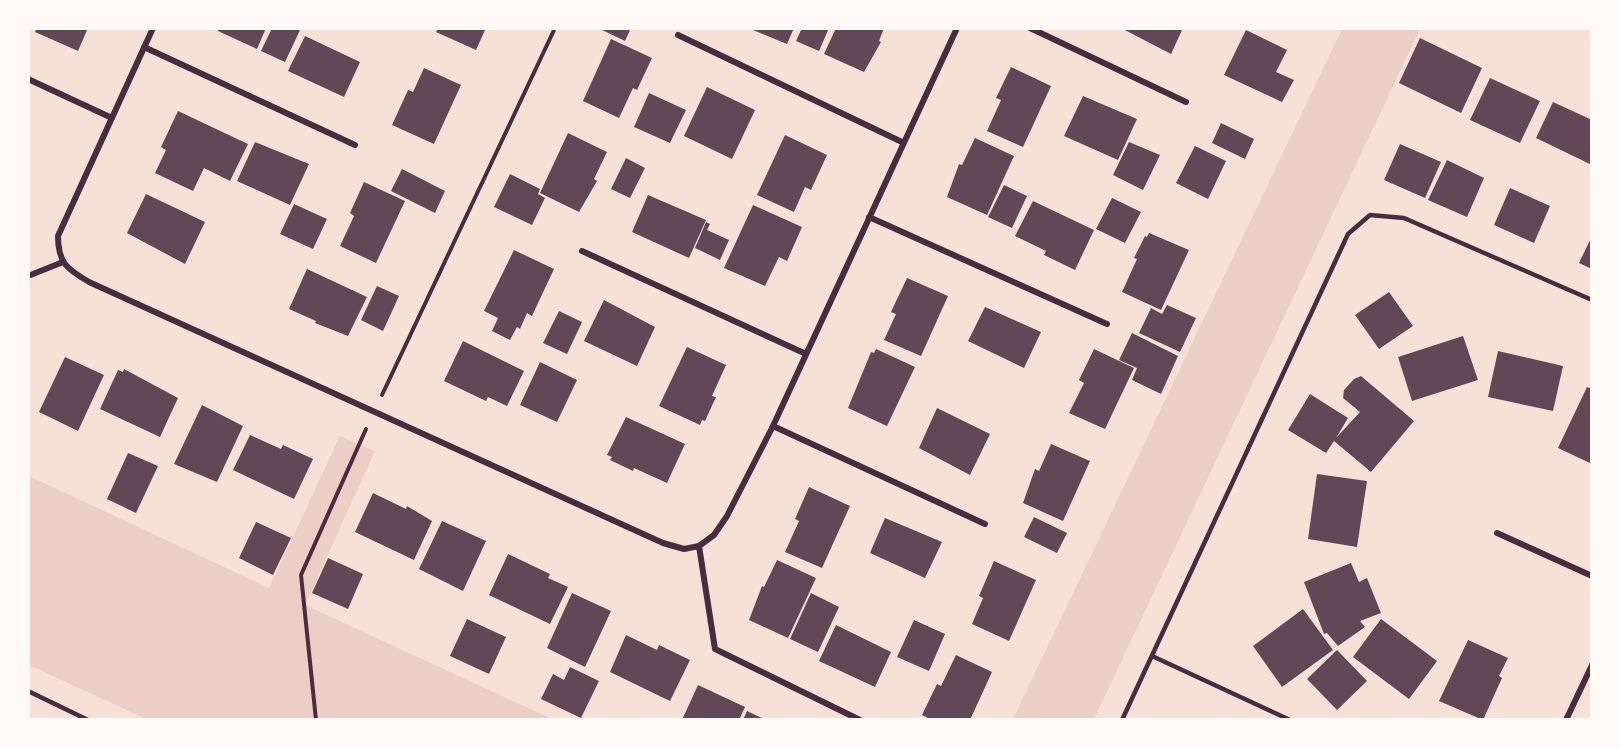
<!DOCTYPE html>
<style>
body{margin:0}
#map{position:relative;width:1620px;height:748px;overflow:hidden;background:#f7e1d7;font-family:Quicksand,sans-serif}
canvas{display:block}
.frame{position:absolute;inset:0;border:30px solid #fffaf5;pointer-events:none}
</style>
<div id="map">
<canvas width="1620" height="748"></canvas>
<div class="frame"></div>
</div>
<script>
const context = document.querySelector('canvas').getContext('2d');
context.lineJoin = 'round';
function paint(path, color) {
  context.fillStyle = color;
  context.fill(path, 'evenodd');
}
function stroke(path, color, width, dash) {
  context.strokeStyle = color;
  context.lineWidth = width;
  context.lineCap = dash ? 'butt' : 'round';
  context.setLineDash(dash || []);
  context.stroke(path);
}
paint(new Path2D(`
 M 1342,29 L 1420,29 L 1094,719 L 1013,719 Z
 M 340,436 L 375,451 L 305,605 L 552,719 L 146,719 L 29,665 L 29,476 L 269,588 Z`), '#ebcfc5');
paint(new Path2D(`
 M 37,28 L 88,28 L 78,51 L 35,32 Z
 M 218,28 L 266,28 L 257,49 L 218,31 Z
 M 272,28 L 301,28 L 285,62 L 261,51 Z
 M 438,28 L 486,28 L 476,50 L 436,32 Z
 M 598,28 L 631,28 L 625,41 Z
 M 748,28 L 794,28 L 787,44 Z
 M 802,28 L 829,28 L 819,51 L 796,41 Z
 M 836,28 L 884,28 L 879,41 L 881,42 L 864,72 L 824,54 Z
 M 1121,28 L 1183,28 L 1171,54 Z
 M 1246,30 L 1287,50 L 1276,72 L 1294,80 L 1282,102 L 1224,75 Z
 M 305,36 L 360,62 L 344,97 L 288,71 Z
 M 1420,38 L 1482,68 L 1461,113 L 1399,83 Z
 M 611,39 L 652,58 L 637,90 L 633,88 L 619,118 L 583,101 Z
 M 1011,67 L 1051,86 L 1023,147 L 987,131 L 1001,100 L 996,98 Z
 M 424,68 L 461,85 L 434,144 L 392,125 L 408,90 L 413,92 Z
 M 1490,78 L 1540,101 L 1520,143 L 1470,120 Z
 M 707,87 L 755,110 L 732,159 L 684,136 Z
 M 649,93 L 686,110 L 670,143 L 634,127 Z
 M 1083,96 L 1137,119 L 1118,160 L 1064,136 Z
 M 1553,102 L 1592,120 L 1592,165 L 1536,138 Z
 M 178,111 L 248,144 L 230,181 L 204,168 L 193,191 L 155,173 L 166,150 L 161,147 Z
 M 1221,123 L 1254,139 L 1245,159 L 1212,143 Z
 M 568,133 L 607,152 L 594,179 L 597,181 L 579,212 L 540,193 Z
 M 785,135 L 827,155 L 811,190 L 805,187 L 794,212 L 757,195 Z
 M 975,138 L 1014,156 L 987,215 L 947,197 L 959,164 L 962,165 Z
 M 255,142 L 309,164 L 290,205 L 237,181 Z
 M 1129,142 L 1160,155 L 1143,190 L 1113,175 Z
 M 1400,144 L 1441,162 L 1425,198 L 1384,180 Z
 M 1195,146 L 1226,161 L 1208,199 L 1176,183 Z
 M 626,158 L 645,168 L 630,198 L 611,189 Z
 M 1447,160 L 1484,178 L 1467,217 L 1428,200 Z
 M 402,169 L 445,191 L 435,213 L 391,191 Z
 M 510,174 L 540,189 L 538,194 L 545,198 L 532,225 L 494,207 Z
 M 364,182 L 405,201 L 376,263 L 340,246 L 354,216 L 350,213 Z
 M 1004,185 L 1027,196 L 1012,228 L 988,217 Z
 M 1510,188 L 1550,206 L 1534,243 L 1494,225 Z
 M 146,194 L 205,222 L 185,264 L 127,233 Z
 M 648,195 L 706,220 L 689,258 L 632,232 Z
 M 1112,198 L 1141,212 L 1125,243 L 1096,229 Z
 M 1033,201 L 1094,230 L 1075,270 L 1044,255 L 1046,251 L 1015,236 Z
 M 294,204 L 327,219 L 313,249 L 280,234 Z
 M 753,205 L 802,227 L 787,261 L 779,257 L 765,286 L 724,268 Z
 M 706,222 L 710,224 L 707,230 L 729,240 L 720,260 L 695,248 Z
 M 1149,233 L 1189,250 L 1161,310 L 1122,292 L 1137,259 L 1134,258 L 1145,236 L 1147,237 Z
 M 1592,236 L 1592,269 L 1579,263 Z
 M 514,250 L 554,269 L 532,316 L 527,313 L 520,329 L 517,327 L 510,340 L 492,331 L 498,318 L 484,311 Z
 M 307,269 L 367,297 L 348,336 L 315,323 L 316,321 L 289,309 Z
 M 907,278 L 948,296 L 921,356 L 884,340 L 896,314 L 891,312 Z
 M 377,286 L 399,296 L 383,331 L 361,320 Z
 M 1389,292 L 1413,326 L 1379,349 L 1355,315 Z
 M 604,300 L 655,327 L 637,366 L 584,341 Z
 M 1167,305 L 1196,318 L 1180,352 L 1139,333 L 1151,308 L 1162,314 Z
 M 985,307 L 1041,332 L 1024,368 L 968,341 Z
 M 559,311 L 582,322 L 567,354 L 543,343 Z
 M 1132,333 L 1178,356 L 1161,394 L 1132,380 L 1137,368 L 1119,360 Z
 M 1463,336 L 1478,380 L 1412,401 L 1398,357 Z
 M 463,341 L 524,371 L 507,406 L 488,397 L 486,401 L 444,381 Z
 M 687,347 L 726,365 L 712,396 L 716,397 L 705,421 L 702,420 L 700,425 L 659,406 Z
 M 876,349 L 915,367 L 887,426 L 848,408 L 871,352 L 874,353 Z
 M 1094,349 L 1134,368 L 1105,429 L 1069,413 L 1084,383 L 1079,380 Z
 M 1498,351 L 1563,366 L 1553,411 L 1488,397 Z
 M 65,357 L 104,375 L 78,431 L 39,412 Z
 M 540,362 L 577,380 L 557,422 L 520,405 Z
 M 124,369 L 178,398 L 160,437 L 100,409 L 118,370 L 123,372 Z
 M 1361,376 L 1414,421 L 1371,472 L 1334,441 L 1326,453 L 1288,430 L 1310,394 L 1348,418 L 1336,438 L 1360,412 L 1343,398 L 1344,390 L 1354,379 Z
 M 1587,387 L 1592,389 L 1592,464 L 1558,448 Z
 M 202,405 L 243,426 L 217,482 L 174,464 Z
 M 937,408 L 990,434 L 970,475 L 919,448 Z
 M 626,417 L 685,444 L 667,483 L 634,468 L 633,471 L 610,460 L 612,457 L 607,455 Z
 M 250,435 L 281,449 L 283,445 L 313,459 L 294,499 L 233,470 Z
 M 1051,444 L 1090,461 L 1063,521 L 1023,503 L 1035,469 L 1039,471 Z
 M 128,453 L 158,466 L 136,513 L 107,499 Z
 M 1317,474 L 1367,481 L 1357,547 L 1308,539 Z
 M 809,487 L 850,506 L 822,568 L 785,552 L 799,521 L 795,519 Z
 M 373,493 L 406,509 L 407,506 L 432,521 L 414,560 L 355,532 Z
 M 1034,517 L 1067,533 L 1057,553 L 1024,537 Z
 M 885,518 L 942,542 L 925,578 L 870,553 Z
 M 442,521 L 486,541 L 463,591 L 419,569 Z
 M 256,522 L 291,538 L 273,575 L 239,558 Z
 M 508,554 L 550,574 L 548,578 L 568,587 L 550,624 L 489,595 Z
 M 328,558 L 363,574 L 348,609 L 312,593 Z
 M 777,560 L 816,578 L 788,638 L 749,620 L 762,586 L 764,587 Z
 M 994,561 L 1036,580 L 1009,641 L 972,624 L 983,598 L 979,596 Z
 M 1351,563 L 1359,582 L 1367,578 L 1381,613 L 1360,621 L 1365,627 L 1338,646 L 1327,633 L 1324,634 L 1304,582 Z
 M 572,593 L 611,611 L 585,667 L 547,648 Z
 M 811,593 L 839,607 L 818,652 L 790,639 Z
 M 1303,609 L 1333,650 L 1282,687 L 1253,646 Z
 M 467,619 L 506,637 L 489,674 L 450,656 Z
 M 1381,619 L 1437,661 L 1409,699 L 1353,657 Z
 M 914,620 L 945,634 L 929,671 L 897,657 Z
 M 836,625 L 891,652 L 875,687 L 819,661 Z
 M 626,635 L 657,650 L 659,645 L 690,660 L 670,701 L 610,672 Z
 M 1468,640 L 1508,658 L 1499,676 L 1502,678 L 1483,720 L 1439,701 Z
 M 1337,650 L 1367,681 L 1337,710 L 1307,679 Z
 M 956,655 L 992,672 L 970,720 L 932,720 L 922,715 L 937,684 L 941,686 Z
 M 570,667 L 599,681 L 581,718 L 541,699 L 553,674 L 564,680 Z
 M 698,685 L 745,707 L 739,720 L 682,720 Z
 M 747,711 L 766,720 L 743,720 Z`), '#644757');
stroke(new Path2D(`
 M 382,395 L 555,28
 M 316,720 L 301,575 L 366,429`), '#4a2c40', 4);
stroke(new Path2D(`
 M 1152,656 L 1290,720
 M 28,691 L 88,720
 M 1122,720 L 1348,234 L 1370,215 L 1404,218 L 1592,300`), '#4a2c40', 4.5);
stroke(new Path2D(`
 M 153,28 L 58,236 C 58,263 67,269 89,282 L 663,543 L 684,549 L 699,546 L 714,535 L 727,516 L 773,426 L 957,28
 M 1030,28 L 1186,102
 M 678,35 L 904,143
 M 144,47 L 355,145
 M 28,79 L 112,118
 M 869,217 L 1107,324
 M 582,251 L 806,354
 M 28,276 L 63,262
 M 773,426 L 985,524
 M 1497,533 L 1592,576
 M 699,546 L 715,649 L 860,720
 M 1566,720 L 1592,665`), '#4a2c40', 6);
</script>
